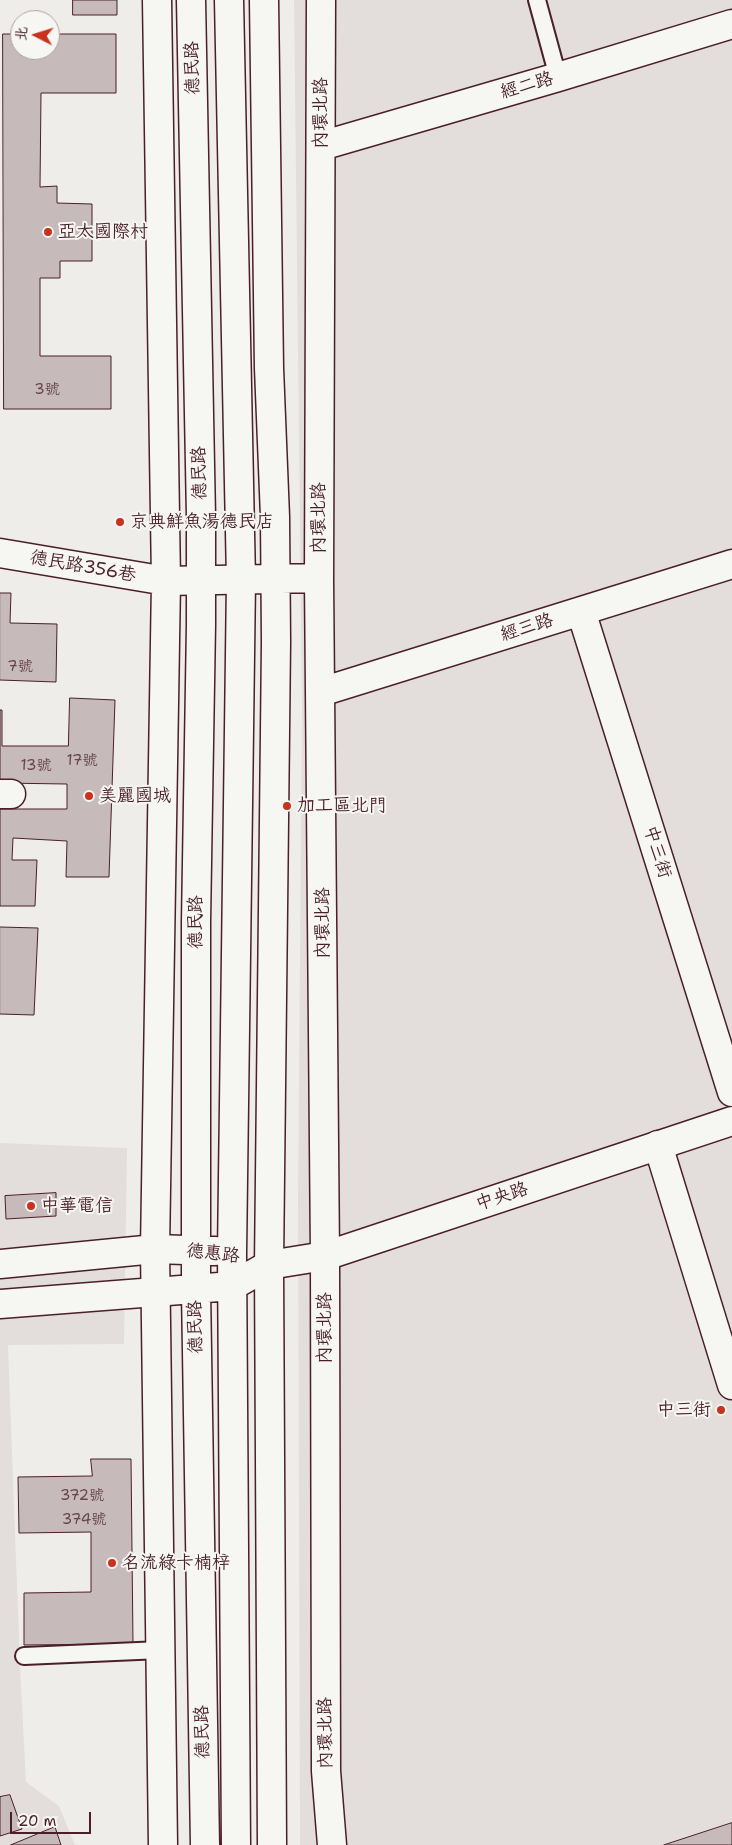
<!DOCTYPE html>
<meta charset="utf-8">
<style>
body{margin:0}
#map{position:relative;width:732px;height:1845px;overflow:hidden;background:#efedea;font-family:"Shantell Sans","LXGW WenKai TC",sans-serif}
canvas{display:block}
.north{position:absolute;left:10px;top:10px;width:50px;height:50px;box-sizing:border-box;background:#f6f6f2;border:1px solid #b1a0a2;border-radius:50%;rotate:275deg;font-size:14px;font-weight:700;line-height:20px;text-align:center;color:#4a1f2b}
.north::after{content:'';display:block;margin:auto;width:18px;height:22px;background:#c8321e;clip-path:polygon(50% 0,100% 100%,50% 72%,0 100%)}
.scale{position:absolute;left:10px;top:1812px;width:81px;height:22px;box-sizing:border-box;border:2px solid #4a1f2b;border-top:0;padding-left:6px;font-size:15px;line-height:18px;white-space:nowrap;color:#4a1f2b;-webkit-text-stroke:4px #f6f6f2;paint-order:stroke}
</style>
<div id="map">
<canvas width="732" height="1845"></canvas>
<div class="north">北</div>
<div class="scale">20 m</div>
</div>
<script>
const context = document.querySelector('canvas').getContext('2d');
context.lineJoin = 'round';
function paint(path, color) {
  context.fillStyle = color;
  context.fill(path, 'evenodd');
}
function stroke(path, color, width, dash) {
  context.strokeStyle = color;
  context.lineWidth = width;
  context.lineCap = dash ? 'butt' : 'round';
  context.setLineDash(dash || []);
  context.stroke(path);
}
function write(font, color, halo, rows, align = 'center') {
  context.font = font + ' "Shantell Sans","LXGW WenKai TC",sans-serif';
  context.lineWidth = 4;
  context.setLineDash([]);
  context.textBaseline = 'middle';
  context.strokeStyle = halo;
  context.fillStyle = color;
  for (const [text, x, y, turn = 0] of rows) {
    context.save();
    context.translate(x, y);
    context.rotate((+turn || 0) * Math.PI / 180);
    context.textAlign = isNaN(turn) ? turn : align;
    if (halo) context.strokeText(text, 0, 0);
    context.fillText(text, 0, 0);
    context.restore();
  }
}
paint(new Path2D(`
 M 294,0 L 732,0 L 732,1845 L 300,1845 L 298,1199 L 302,704 Z
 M 0,1143 L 127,1148 L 124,1344 L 8,1345 L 20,1666 L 26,1782 L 59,1806 L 75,1845 L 0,1845 Z`), '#e3dedc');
const building = new Path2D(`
 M 73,0 L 117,0 L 117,15 L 73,15 Z
 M 3,34 L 20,34 L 20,50 L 50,50 L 50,34 L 116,34 L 116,93 L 41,93 L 40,187 L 57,186 L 57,203 L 92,204 L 92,261 L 60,261 L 60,278 L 40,278 L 40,356 L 111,356 L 111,409 L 4,409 Z
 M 0,593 L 11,593 L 10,623 L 57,624 L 56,682 L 0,680 Z
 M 70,698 L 115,700 L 109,877 L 66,877 L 67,841 L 13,838 L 12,860 L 37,860 L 35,906 L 0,906 L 0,809 L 67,809 L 67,784 L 0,783 L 0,710 L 2,710 L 2,746 L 68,746 Z
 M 0,927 L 38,928 L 34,1015 L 0,1014 Z
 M 56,1193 L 56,1216 L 6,1219 L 5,1196 Z
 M 91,1459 L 131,1459 L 133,1644 L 24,1645 L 24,1593 L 91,1592 L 91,1532 L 19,1533 L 18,1477 L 92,1476 Z
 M 10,1795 L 22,1829 L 0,1836 L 0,1797 Z
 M 732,1823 L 732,1845 L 664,1845 Z
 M 55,1827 L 61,1845 L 11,1845 Z`);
paint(building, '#c6babb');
stroke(building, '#4a1f2b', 1);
const service = new Path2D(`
 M 537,0 L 558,77
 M 24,1656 L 161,1650`);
const minor = new Path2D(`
 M 157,0 L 166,581 L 155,1249 L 163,1845
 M 264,0 L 269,368 L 275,517 L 276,642 L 269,1265 L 272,1845
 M 321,0 L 319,578 L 325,1256 L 326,1771 L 332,1845
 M 321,146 L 558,77 L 732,24
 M 0,553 L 166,581 L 319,578
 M 581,611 L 732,1092
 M 321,692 L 732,564
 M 0,794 L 11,794
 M 658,1145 L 732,1385`);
const tertiary = new Path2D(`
 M 191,0 L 201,517 L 201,624 L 196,922 L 196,1290 L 205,1845
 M 229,0 L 241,580 L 232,1253 L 236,1845
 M 0,1264 L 155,1249 L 215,1251
 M 0,1304 L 232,1286 L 269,1265 L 325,1256 L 732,1121`);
stroke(service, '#4a1f2b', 20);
stroke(minor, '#4a1f2b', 31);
stroke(tertiary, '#4a1f2b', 31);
stroke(service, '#f6f6f2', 16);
stroke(minor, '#f6f6f2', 28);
stroke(tertiary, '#f6f6f2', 28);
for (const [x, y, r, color] of [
 [48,232,5,"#c8321e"],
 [120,522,5,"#c8321e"],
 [89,796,5,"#c8321e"],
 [287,806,5,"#c8321e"],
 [31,1206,5,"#c8321e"],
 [721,1410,5,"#c8321e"],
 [112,1563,5,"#c8321e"]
]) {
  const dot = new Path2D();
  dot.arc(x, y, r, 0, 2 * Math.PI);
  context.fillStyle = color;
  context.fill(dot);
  stroke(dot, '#f6f6f2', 2);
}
write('15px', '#69464f', null, [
 ["3號",47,390],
 ["7號",20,667],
 ["17號",82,761],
 ["13號",36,766],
 ["372號",82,1496],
 ["374號",84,1520]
]);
write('18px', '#4a1f2b', '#f6f6f2', [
 ["德民路",193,68,-91],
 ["經二路",527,86,-16],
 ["內環北路",321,113,-90],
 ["德民路",200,473,-91],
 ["內環北路",319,518,-90],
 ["德民路356巷",83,567,10],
 ["經三路",527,628,-17],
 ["中三街",657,852,73],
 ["德民路",196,922,-90],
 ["內環北路",323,923,-90],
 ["中央路",502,1197,-18],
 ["德惠路",213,1254,7],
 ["德民路",196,1327,-91],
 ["內環北路",325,1328,-90],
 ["德民路",203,1732,-91],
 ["內環北路",326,1733,-91]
]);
write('18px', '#4a1f2b', '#f6f6f2', [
 ["亞太國際村",58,232],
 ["京典鮮魚湯德民店",130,522],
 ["美麗國城",99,796],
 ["加工區北門",297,806],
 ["中華電信",41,1206],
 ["中三街",711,1410,"right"],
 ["名流綠卡楠梓",122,1563]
], 'left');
</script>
